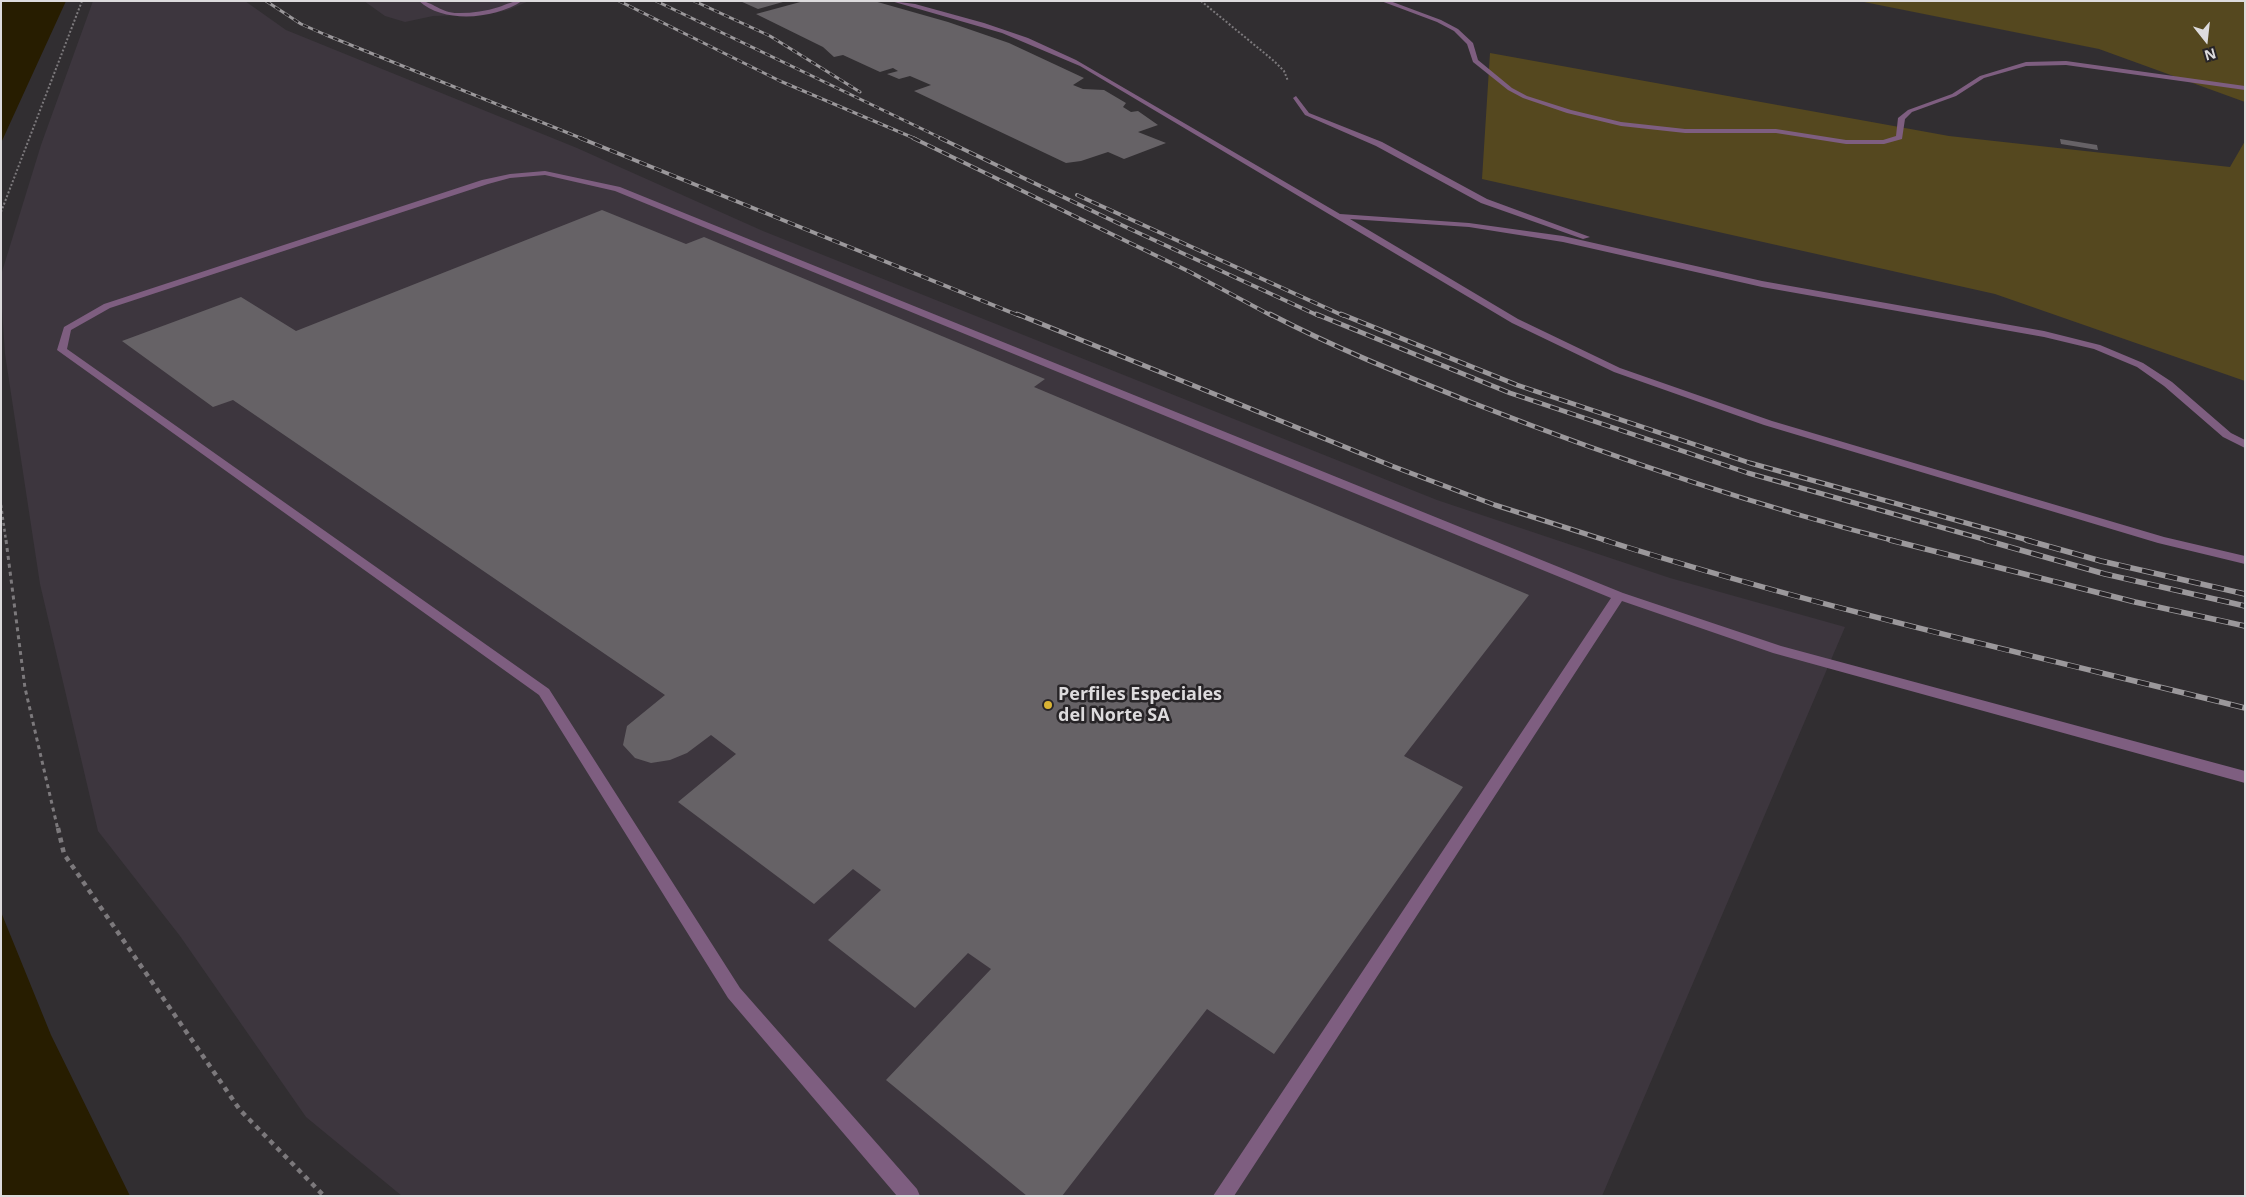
<!DOCTYPE html>
<style>
body{margin:0}
#map{position:relative;width:2246px;height:1197px;overflow:hidden;background:#312e31;font-family:"Open Sans",sans-serif}
canvas{display:block}
.frame{position:absolute;inset:0;border:2px solid #dddbdd;pointer-events:none}
.north{position:absolute;left:2181px;top:15px;width:50px;height:50px;-webkit-text-stroke:4px #272427;paint-order:stroke;rotate:164deg;font-size:14px;font-weight:700;line-height:20px;text-align:center;color:#dddbdd}
.north::after{content:'';display:block;margin:auto;width:18px;height:22px;background:#dddbdd;clip-path:polygon(50% 0,100% 100%,50% 72%,0 100%)}
</style>
<div id="map">
<canvas width="2246" height="1197"></canvas>
<div class="frame"></div>
<div class="north">N</div>
</div>
<script>
const context = document.querySelector('canvas').getContext('2d');
context.lineJoin = 'round';
function paint(path, color) {
  context.fillStyle = color;
  context.fill(path, 'evenodd');
}
function stroke(path, color, width, dash) {
  context.strokeStyle = color;
  context.lineWidth = width;
  context.lineCap = dash ? 'butt' : 'round';
  context.setLineDash(dash || []);
  context.stroke(path);
}
function write(font, color, halo, rows, align = 'center') {
  context.font = font + ' "Open Sans",sans-serif';
  context.lineWidth = 5;
  context.setLineDash([]);
  context.textBaseline = 'middle';
  context.strokeStyle = halo;
  context.fillStyle = color;
  for (const [text, x, y, turn = 0] of rows) {
    context.save();
    context.translate(x, y);
    context.rotate((+turn || 0) * Math.PI / 180);
    context.textAlign = isNaN(turn) ? turn : align;
    if (halo) context.strokeText(text, 0, 0);
    context.fillText(text, 0, 0);
    context.restore();
  }
}
paint(new Path2D(`
 M 93,1 L 245,1 L 286,30 L 577,148 L 763,231 L 1437,500 L 1670,578 L 1845,627 L 1602,1196 L 402,1196 L 306,1117 L 180,936 L 98,831 L 40,584 L 5,354 L 1,294 L 1,275 L 41,145 Z
 M 364,1 L 529,1 L 508,10 L 489,14 L 433,16 L 405,22 L 385,16 Z`), '#3d363e');
paint(new Path2D(`
 M 1859,1 L 2245,1 L 2245,102 L 2099,49 Z
 M 1490,53 L 1949,136 L 2230,167 L 2245,141 L 2245,381 L 1995,294 L 1482,179 Z`), '#55481f');
paint(new Path2D(`
 M 1,1 L 66,1 L 1,143 Z
 M 1,912 L 51,1035 L 130,1196 L 1,1196 Z`), '#271d00');
paint(new Path2D(`
 M 740,1 L 783,1 L 783,2 L 758,9 Z
 M 804,1 L 874,1 L 948,22 L 1009,43 L 1084,78 L 1073,85 L 1083,89 L 1104,90 L 1126,103 L 1123,107 L 1131,112 L 1138,111 L 1158,125 L 1138,132 L 1166,143 L 1124,159 L 1108,152 L 1081,161 L 1066,163 L 914,91 L 931,85 L 910,76 L 899,79 L 887,74 L 898,71 L 893,68 L 880,72 L 843,55 L 834,57 L 823,47 L 756,14 Z
 M 2060,139 L 2097,145 L 2098,150 L 2061,144 Z
 M 602,210 L 686,244 L 704,237 L 1045,379 L 1034,387 L 1529,595 L 1404,756 L 1463,787 L 1274,1054 L 1207,1009 L 1062,1196 L 1027,1196 L 886,1080 L 991,969 L 968,953 L 915,1008 L 828,940 L 881,890 L 853,869 L 814,904 L 678,802 L 736,754 L 711,735 L 687,753 L 670,760 L 651,763 L 635,758 L 623,745 L 627,726 L 665,695 L 233,400 L 213,407 L 122,341 L 241,297 L 296,331 Z`), '#666266');
stroke(new Path2D(`
 M 1201,1 L 1274,61 L 1284,71 L 1288,81
 M 1,212 L 82,1`), '#7c797c', 2, [2, 2]);
stroke(new Path2D(`
 M 1,505 L 6,541`), '#7c797c', 2.5, [3, 3]);
stroke(new Path2D(`
 M 6,540 L 25,688 L 58,830`), '#7c797c', 3, [4, 4]);
stroke(new Path2D(`
 M 58,828 L 64,854 L 240,1110 L 324,1196`), '#7c797c', 4.5, [5, 5]);
paint(new Path2D(`
 M 419,1 C 433,1 441,14 460,13 C 473,13 486,11 499,7 C 507,4 513,1 522,1 C 495,19 444,24 419,1 Z
 M 891,1 L 915,4 L 984,23 L 1028,38 L 1076,60 L 1340,214 L 1469,223 L 1563,236 L 1762,281 L 2044,331 L 2100,345 L 2143,363 L 2172,382 L 2231,433 L 2245,440 L 2245,448 L 2223,437 L 2164,386 L 2137,367 L 2094,349 L 2044,337 L 1762,287 L 1563,242 L 1469,227 L 1350,219 L 1518,319 L 1620,368 L 1772,421 L 2164,537 L 2245,556 L 2245,564 L 2158,543 L 1764,425 L 1614,372 L 1512,323 L 1080,66 L 1002,33 Z
 M 1381,1 L 1390,1 L 1441,20 L 1458,29 L 1473,43 L 1478,60 L 1512,88 L 1527,96 L 1571,110 L 1621,122 L 1685,129 L 1776,129 L 1846,140 L 1883,140 L 1896,136 L 1898,118 L 1908,110 L 1952,94 L 1980,76 L 2026,62 L 2066,61 L 2245,86 L 2245,90 L 2066,65 L 2026,66 L 1984,78 L 1956,96 L 1912,112 L 1905,119 L 1902,139 L 1884,144 L 1846,144 L 1776,133 L 1685,133 L 1621,126 L 1567,113 L 1523,98 L 1508,90 L 1473,62 L 1467,44 L 1454,31 L 1437,22 Z
 M 1296,96 L 1309,113 L 1382,142 L 1487,199 L 1590,237 L 1583,239 L 1481,203 L 1376,146 L 1305,115 L 1293,98 Z
 M 545,171 L 620,187 L 1623,593 L 1781,646 L 2245,771 L 2245,783 L 1773,653 L 1622,601 L 1234,1196 L 1213,1196 L 1611,598 L 615,191 L 545,175 L 510,178 L 488,184 L 110,308 L 71,330 L 67,349 L 549,689 L 740,988 L 917,1189 L 920,1196 L 897,1196 L 728,998 L 539,695 L 57,350 L 64,327 L 104,304 L 482,180 L 510,174 Z`), '#7e5e80');
const railFar3 = new Path2D(`
 M 266,1 L 301,24 L 326,35 L 583,139
 M 619,1 L 780,81 L 916,139
 M 656,1 L 943,139
 M 694,1 L 770,36 L 860,92`);
const railFar2 = new Path2D(`
 M 580,138 L 1020,316
 M 913,138 L 1190,272 L 1272,316
 M 940,138 L 1130,229 L 1319,316
 M 1077,195 L 1344,316`);
const railFar1 = new Path2D(`
 M 1017,314 L 1392,466 L 1495,505 L 1608,541
 M 1270,314 C 1337,349 1408,377 1478,405 C 1614,458 1753,505 1895,541
 M 1316,314 L 1510,393 L 1748,473 L 1990,541
 M 1341,314 L 1517,385 L 1750,463 L 2031,541`);
const rail = new Path2D(`
 M 1604,540 C 1815,607 2031,655 2245,708
 M 1890,540 L 2135,602 L 2245,626
 M 1985,540 L 2105,574 L 2245,606
 M 2026,540 L 2101,561 L 2245,594`);
stroke(railFar3, '#9b989b', 3);
stroke(railFar2, '#9b989b', 4);
stroke(railFar1, '#9b989b', 5);
stroke(rail, '#9b989b', 5.5);
stroke(railFar3, '#272427', 2, [5.5]);
stroke(railFar2, '#272427', 2.5, [8]);
stroke(railFar1, '#272427', 3, [9]);
stroke(rail, '#272427', 4, [12]);
for (const [x, y, r, color] of [
 [1048,705,5,"#d9b334"]
]) {
  const dot = new Path2D();
  dot.arc(x, y, r, 0, 2 * Math.PI);
  context.fillStyle = color;
  context.fill(dot);
  stroke(dot, '#272427', 2);
}
write('bold 18px', '#dddbdd', '#272427', [
 ["Perfiles Especiales",1058,695],
 ["del Norte SA",1058,716]
], 'left');
</script>
